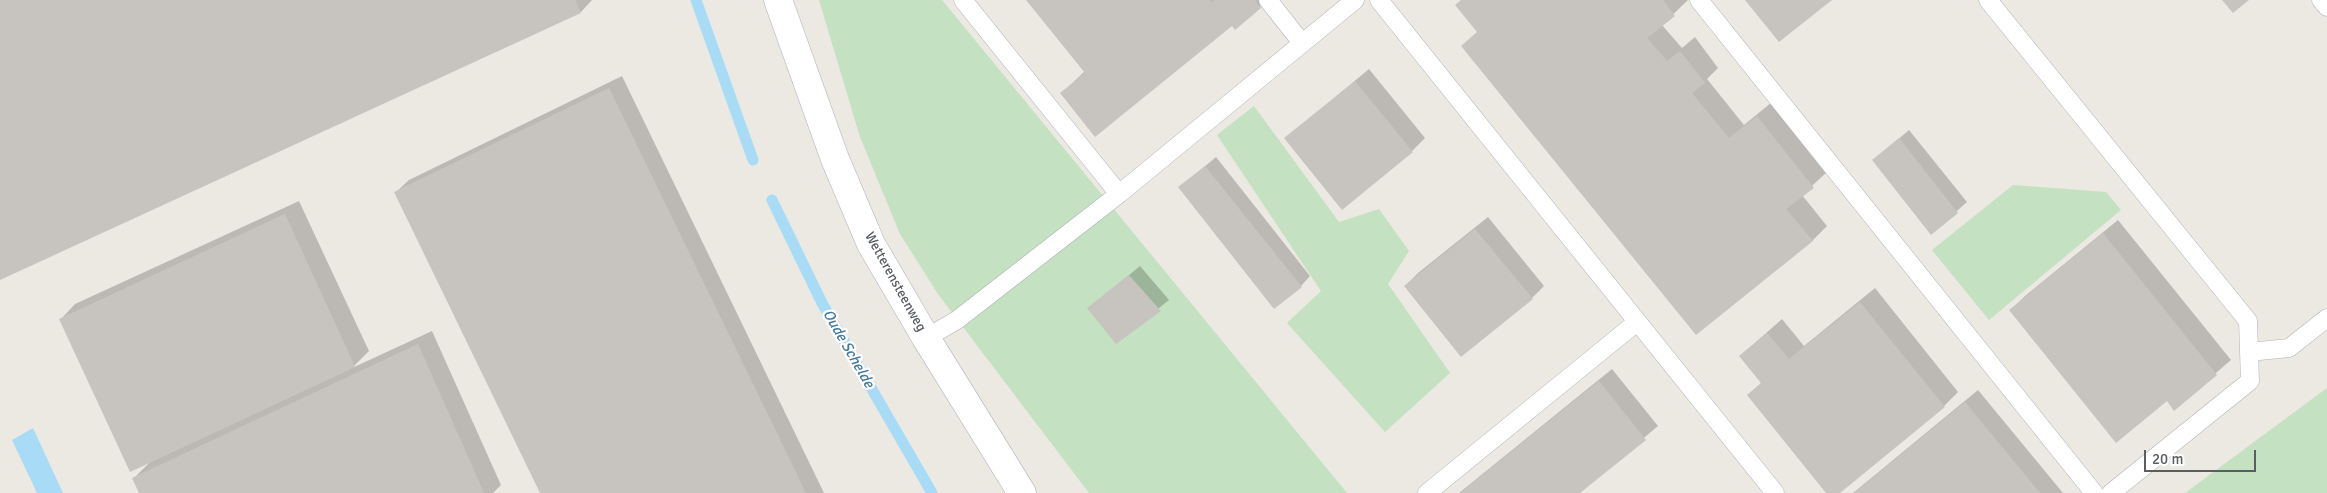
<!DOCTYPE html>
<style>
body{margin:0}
#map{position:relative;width:2327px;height:493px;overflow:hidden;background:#ece8e2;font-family:Signika,sans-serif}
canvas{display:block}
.scale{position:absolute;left:2144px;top:450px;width:112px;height:22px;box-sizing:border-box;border:2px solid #5a5e61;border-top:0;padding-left:6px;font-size:15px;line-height:18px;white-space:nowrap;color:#5a5e61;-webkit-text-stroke:4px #fff;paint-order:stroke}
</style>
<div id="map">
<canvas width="2327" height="493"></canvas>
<div class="scale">20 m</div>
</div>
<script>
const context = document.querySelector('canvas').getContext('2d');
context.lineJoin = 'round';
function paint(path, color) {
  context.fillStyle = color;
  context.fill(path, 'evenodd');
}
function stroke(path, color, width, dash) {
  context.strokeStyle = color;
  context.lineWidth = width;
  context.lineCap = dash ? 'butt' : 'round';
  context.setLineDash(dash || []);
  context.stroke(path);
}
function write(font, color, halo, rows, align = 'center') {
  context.font = font + ' Signika,sans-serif';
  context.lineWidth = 4.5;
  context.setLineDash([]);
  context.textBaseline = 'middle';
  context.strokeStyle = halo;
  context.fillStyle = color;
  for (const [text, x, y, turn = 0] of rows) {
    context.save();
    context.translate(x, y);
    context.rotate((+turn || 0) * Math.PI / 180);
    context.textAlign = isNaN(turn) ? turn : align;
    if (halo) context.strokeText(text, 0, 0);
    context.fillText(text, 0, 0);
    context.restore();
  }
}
paint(new Path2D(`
 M 819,0 L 942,0 L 1347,493 L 1089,493 L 938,294 L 900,234 L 860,137 Z
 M 1254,106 L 1339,222 L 1379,209 L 1409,251 L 1388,284 L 1450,373 L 1385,432 L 1287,323 L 1321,291 L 1217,135 Z
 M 2013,185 L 2106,192 L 2121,210 L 1989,320 L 1932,250 Z
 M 2327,388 L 2327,493 L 2185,493 Z`), '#c4e1c1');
paint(new Path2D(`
 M 33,428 L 63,493 L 37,493 L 12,440 Z`), '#a8dcf6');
paint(new Path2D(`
 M 0,0 L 592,0 L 581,12 L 0,279 Z
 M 1028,0 L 1268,0 L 1235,28 L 1232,24 L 1062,93 L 1085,71 Z
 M 1462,0 L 1688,0 L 1662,25 L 1682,48 L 1695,37 L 1718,68 L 1707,79 L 1744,125 L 1772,102 L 1827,172 L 1802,195 L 1827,226 L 1812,241 L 1478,31 Z
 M 1369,69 L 1425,138 L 1412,151 L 1286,138 Z
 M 622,76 L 824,493 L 542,493 L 396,192 L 409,180 Z
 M 1909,130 L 1967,202 L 1932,233 L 1874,160 Z
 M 1216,157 L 1310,276 L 1301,286 L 1179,188 Z
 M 299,201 L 369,351 L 352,368 L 432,331 L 501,485 L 493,493 L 141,493 L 134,478 L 151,461 L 61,319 L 75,304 Z
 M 1488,217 L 1544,286 L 1532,298 L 1405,286 L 1418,273 Z
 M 2118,220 L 2231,360 L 2174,409 L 2167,399 L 2011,310 L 2025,296 Z
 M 1140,266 L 1169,300 L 1116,342 L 1089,308 Z
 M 1875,288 L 1958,392 L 1944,406 L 1838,493 L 1828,493 L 1748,396 L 1762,382 L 1740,356 L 1782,319 L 1804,346 Z
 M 1612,369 L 1658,426 L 1578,493 L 1459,493 Z
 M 1978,390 L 2063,493 L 1853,493 Z`), '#0003');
stroke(new Path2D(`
 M 696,0 L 753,160
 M 772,200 L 822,303 L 932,493`), '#a8dcf6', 11);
paint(new Path2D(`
 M 0,0 L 575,0 L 581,13 L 0,280 Z
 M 1026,0 L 1210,0 L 1212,3 L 1215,0 L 1255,0 L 1261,8 L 1235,30 L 1232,26 L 1095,137 L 1060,93 L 1085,73 Z
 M 1461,0 L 1663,0 L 1675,16 L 1647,38 L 1667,61 L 1680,51 L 1705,83 L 1692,93 L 1729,138 L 1757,116 L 1814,188 L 1786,209 L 1813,241 L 1696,335 L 1461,46 L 1477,32 L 1455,5 Z
 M 1745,0 L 1832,0 L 1779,42 Z
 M 2222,0 L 2249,0 L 2233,13 Z
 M 1355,81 L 1413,152 L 1342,210 L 1284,138 Z
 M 609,88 L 806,493 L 540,493 L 394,192 Z
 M 1899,138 L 1958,213 L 1931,235 L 1872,160 Z
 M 1205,166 L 1302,287 L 1274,309 L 1178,187 Z
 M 285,214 L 355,367 L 130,472 L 59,319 Z
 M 1475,229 L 1533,299 L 1461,357 L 1404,286 Z
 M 2103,233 L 2217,375 L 2174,411 L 2167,401 L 2116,443 L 2009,310 Z
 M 1129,275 L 1161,311 L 1116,344 L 1087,308 Z
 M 1860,302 L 1945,407 L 1840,493 L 1826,493 L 1747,395 L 1761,383 L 1739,356 L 1767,333 L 1789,359 Z
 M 418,344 L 484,493 L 139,493 L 132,478 Z
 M 1599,381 L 1646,440 L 1580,493 L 1460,493 Z
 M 1965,402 L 2040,493 L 1854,493 Z`), '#c7c3bf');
const lane = new Path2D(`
 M 963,0 L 1119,194
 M 1268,0 L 1302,43
 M 1379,0 L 1775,493
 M 1699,0 L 2094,493
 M 1988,0 L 2248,321 L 2250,381 L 2111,493
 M 2321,0 L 2327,7
 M 926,338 L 957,320 L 1119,194 L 1355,0
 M 2249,352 L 2289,348 L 2327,318
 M 1427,493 L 1637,322`);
const secondary = new Path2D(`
 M 778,0 L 835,159 L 871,244 L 926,338 L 1022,493`);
stroke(lane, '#b0b3b6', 19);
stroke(secondary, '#afb2b6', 29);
stroke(lane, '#fff', 18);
stroke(secondary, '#fff', 28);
write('14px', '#5a5e61', '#fff', [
 ["Wetterensteenweg",895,282,61]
]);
write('italic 15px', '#447a9d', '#fff', [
 ["Oude Schelde",848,349,60]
]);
</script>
